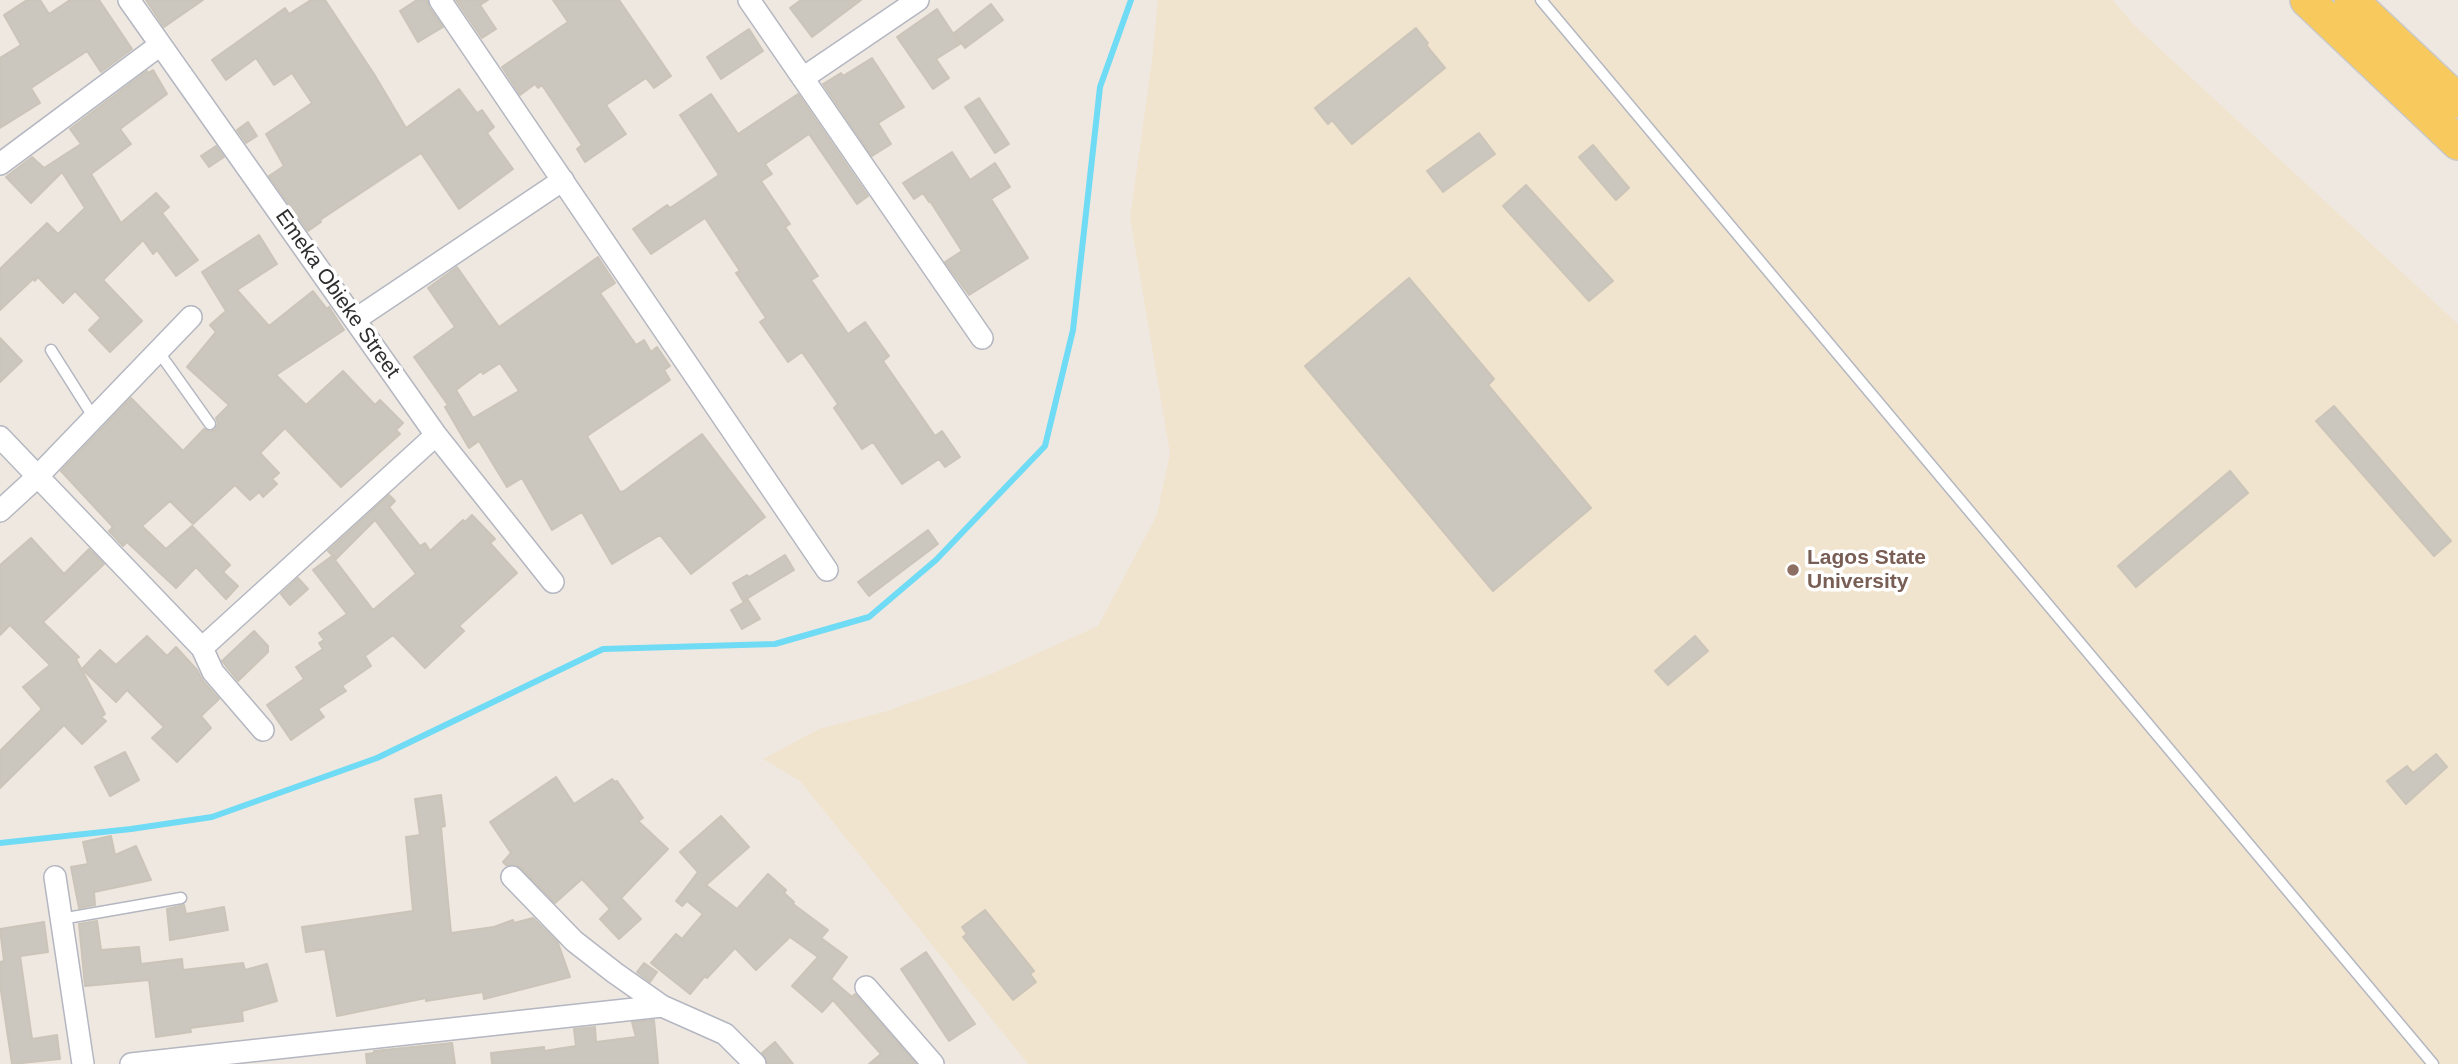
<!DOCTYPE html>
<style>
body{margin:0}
canvas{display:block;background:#efe8e0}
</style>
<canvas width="2458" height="1064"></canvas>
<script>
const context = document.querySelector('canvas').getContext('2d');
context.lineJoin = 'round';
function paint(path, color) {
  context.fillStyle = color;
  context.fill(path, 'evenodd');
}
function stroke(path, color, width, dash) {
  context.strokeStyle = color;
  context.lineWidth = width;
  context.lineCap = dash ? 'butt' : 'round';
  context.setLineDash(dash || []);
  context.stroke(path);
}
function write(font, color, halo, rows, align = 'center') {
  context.font = font + ' Helvetica,sans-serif';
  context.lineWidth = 7;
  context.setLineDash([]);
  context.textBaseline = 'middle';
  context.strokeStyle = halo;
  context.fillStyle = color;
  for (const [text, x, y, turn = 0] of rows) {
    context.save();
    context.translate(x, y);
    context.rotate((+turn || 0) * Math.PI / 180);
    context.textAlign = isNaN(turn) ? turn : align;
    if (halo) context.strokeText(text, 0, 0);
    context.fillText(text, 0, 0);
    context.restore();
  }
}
paint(new Path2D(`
 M 1158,0 L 2113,0 L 2133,24 L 2458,324 L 2458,1064 L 1028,1064 L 800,781 L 763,759 L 819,729 L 884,712 L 989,675 L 1098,626 L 1157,515 L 1170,453 L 1130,218 L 1152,61 Z`), '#f1e4cf');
stroke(new Path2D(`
 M 0,843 L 131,829 L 212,817 L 377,758 L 603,649 L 775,644 L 869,617 L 936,560 L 1045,446 L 1073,330 L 1100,87 L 1131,0`), '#6fdbf5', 6);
const building = new Path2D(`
 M 27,0 L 40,0 L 49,14 L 70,0 L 99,0 L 132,49 L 101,72 L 87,51 L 31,88 L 40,103 L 0,128 L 0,58 L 21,45 L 4,15 Z
 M 146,0 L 203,0 L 164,27 Z
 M 311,0 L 325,0 L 374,74 L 406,128 L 459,89 L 477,113 L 482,110 L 494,127 L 487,133 L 513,169 L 459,209 L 421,153 L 320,220 L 321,222 L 308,231 L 269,176 L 284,166 L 266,134 L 312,103 L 292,73 L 274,85 L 256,58 L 226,80 L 212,60 L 285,8 L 289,14 Z
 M 417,0 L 427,0 L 429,7 L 443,27 L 418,42 L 400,11 Z
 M 456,0 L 488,0 L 480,5 L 496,29 L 482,38 Z
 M 553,0 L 619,0 L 671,76 L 654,88 L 646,78 L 606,105 L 626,134 L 585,162 L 577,149 L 582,145 L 542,85 L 538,88 L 535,84 L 520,95 L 502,67 L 568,22 Z
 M 801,0 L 861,0 L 812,37 L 790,8 Z
 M 991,4 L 1003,20 L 965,48 L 954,33 Z
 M 937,9 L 960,44 L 936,59 L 949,78 L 933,89 L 897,37 Z
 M 1416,28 L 1428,43 L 1426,45 L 1445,68 L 1352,144 L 1332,120 L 1328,124 L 1315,108 Z
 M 749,29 L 763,51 L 721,79 L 707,57 Z
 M 872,58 L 904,107 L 878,123 L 891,144 L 872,156 L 823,84 L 841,73 L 843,76 Z
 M 153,70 L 167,94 L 120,129 L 131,144 L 91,174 L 121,223 L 156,193 L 169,207 L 162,213 L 198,260 L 176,276 L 157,250 L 153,254 L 143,240 L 103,280 L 142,321 L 110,352 L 89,330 L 101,318 L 75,291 L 63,303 L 38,277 L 35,281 L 33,279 L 0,310 L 0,269 L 47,223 L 58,234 L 85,208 L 62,172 L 31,203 L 6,177 L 32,157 L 44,168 L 81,144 L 70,129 L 147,71 L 148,73 Z
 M 711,94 L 738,134 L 798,94 L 868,196 L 857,204 L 809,134 L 765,164 L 772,174 L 761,181 L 790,224 L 785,227 L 818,276 L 811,280 L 848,334 L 865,322 L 889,356 L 883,361 L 935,436 L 942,431 L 960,457 L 945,467 L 939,459 L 902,484 L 873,442 L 862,449 L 834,408 L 838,404 L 802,352 L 788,362 L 760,322 L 766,318 L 736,273 L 740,271 L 705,218 L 651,254 L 633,229 L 667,205 L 670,208 L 719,175 L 680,115 Z
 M 979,98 L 1009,144 L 995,153 L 965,107 Z
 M 248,122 L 257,136 L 246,143 L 237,130 Z
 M 1479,133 L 1495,154 L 1443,192 L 1427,171 Z
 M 1593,145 L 1629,188 L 1616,200 L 1579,157 Z
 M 216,146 L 224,157 L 209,167 L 201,156 Z
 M 952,152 L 970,180 L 995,163 L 1010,187 L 991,199 L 1028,258 L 969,295 L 945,262 L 962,251 L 930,201 L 929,202 L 923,193 L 914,199 L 903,183 Z
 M 1526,185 L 1613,281 L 1589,301 L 1503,206 Z
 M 259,235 L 277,264 L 237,290 L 269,326 L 313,291 L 327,309 L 329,307 L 344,330 L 276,375 L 306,405 L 343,371 L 375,405 L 380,400 L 403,423 L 396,430 L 400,434 L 341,487 L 285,428 L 260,453 L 279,473 L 272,479 L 277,484 L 263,497 L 259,492 L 250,500 L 235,485 L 193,524 L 170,501 L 142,526 L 166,549 L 192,526 L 230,565 L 223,572 L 238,586 L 226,599 L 196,567 L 176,588 L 127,542 L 123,546 L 109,531 L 113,527 L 61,471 L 131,398 L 183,451 L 204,429 L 210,432 L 215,430 L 218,424 L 216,418 L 229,405 L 187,367 L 216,332 L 210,325 L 226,311 L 202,272 Z
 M 598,257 L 615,283 L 600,293 L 636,345 L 644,340 L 651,352 L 657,347 L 670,366 L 664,370 L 670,380 L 587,436 L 620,492 L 624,491 L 702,434 L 765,517 L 691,574 L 660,535 L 612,564 L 582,512 L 552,530 L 522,478 L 507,487 L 479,441 L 469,448 L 445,407 L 448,405 L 414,357 L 455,327 L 428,288 L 457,267 L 499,327 ZM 500,363 L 519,391 L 473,418 L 456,390 L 481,371 L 483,374 Z
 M 1409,278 L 1494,379 L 1488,385 L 1591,508 L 1493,591 L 1305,366 Z
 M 0,338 L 22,361 L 0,382 Z
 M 2334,406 L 2451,541 L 2434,556 L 2316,421 Z
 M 2230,471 L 2248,493 L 2136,587 L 2118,566 Z
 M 389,495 L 395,501 L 389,507 L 420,546 L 425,543 L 430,551 L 463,520 L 465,522 L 472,515 L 495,539 L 490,543 L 517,573 L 459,626 L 464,631 L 425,668 L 393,635 L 365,656 L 371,666 L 342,686 L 346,691 L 318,709 L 324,717 L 291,740 L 267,705 L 304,679 L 296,667 L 323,649 L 319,643 L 324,640 L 319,633 L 347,614 L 313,570 L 332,556 L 373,610 L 416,574 L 375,520 L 336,559 L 328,551 Z
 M 928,530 L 938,544 L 869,596 L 858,582 Z
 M 31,538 L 64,574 L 89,549 L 104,564 L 43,622 L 79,657 L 76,659 L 105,714 L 101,717 L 106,721 L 82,744 L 64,725 L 0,788 L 0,751 L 42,709 L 23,687 L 50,665 L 10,625 L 0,635 L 0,565 Z
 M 785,555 L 794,570 L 743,601 L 733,583 L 747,575 L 749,577 Z
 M 298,578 L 308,589 L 290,605 L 281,594 Z
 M 748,600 L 760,619 L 742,629 L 731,610 Z
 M 254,631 L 268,646 L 268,652 L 238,681 L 222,661 Z
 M 147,636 L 167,656 L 176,647 L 197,670 L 203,681 L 219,699 L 201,716 L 211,728 L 177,762 L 152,738 L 164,727 L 127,690 L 116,702 L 82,669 L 100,650 L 116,665 Z
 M 1695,636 L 1708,651 L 1668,685 L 1655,671 Z
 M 125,752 L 139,780 L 110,796 L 95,767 Z
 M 2436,754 L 2447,767 L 2406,804 L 2387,781 L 2407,766 L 2413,773 Z
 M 556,777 L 574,804 L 612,779 L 615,782 L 617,781 L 643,818 L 638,821 L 668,849 L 621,898 L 641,919 L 619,939 L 600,919 L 610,909 L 582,879 L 555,903 L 521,868 L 515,864 L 506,865 L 503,862 L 511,853 L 490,822 Z
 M 441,795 L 445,826 L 441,827 L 451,933 L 494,927 L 513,920 L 514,923 L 533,918 L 558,943 L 570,977 L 484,999 L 483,992 L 426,1001 L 426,998 L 337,1016 L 325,949 L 306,952 L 302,927 L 413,911 L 406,837 L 420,835 L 415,799 Z
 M 721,816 L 749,847 L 706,885 L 737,909 L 768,874 L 786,890 L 784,893 L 794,902 L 793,904 L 828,930 L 821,938 L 847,957 L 831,979 L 852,997 L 855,994 L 916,1064 L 869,1064 L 881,1054 L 833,1000 L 822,1012 L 792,986 L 818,957 L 790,937 L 756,970 L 735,948 L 707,978 L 705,976 L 690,994 L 651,963 L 676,934 L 682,939 L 703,914 L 687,901 L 682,906 L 676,901 L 698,872 L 680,852 Z
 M 111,836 L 115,855 L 136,846 L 151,880 L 94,892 L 95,905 L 79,908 L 71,867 L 88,864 L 83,842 Z
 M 184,905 L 186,914 L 224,907 L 228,930 L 170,940 L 167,909 Z
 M 985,910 L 1034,971 L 1030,974 L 1036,982 L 1013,1000 L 963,937 L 967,934 L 962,927 Z
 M 97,921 L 101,950 L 139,947 L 141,964 L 182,959 L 183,970 L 243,963 L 245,970 L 267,964 L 277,1001 L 242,1011 L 243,1021 L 190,1028 L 191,1032 L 156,1037 L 149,980 L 85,986 L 79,924 Z
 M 44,922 L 48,952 L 20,956 L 32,1039 L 57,1035 L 60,1059 L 12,1064 L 0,984 L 0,962 L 4,961 L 0,929 Z
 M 926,952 L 975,1024 L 949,1041 L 901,969 Z
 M 644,963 L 657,972 L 650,982 L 637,972 Z
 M 654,1020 L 658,1064 L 492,1064 L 491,1053 L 544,1047 L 544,1051 L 576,1046 L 574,1029 L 595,1027 L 596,1042 L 636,1037 L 632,1022 Z
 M 775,1042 L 793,1064 L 768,1064 L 762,1053 Z
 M 452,1043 L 455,1064 L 367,1064 L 366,1054 L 374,1053 L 374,1051 Z`);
paint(building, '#cbc6be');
stroke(building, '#cbc4b9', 2);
const lane = new Path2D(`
 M 1541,0 L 2433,1064
 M 51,350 L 94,418
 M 158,351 L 210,424
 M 61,919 L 181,898`);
const street = new Path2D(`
 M 129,0 L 436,435 L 553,582
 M 440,0 L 827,570
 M 749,0 L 982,338
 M 803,78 L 918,0
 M 0,164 L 160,45
 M 356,319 L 563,180
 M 0,437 L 202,648 L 436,435
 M 0,511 L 37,477 L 191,317
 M 202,648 L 213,672 L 263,730
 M 55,877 L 83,1064
 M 512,877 L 574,941 L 615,973 L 662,1006 L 725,1034 L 755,1064
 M 866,987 L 933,1064
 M 131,1064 L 662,1006`);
const primary = new Path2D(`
 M 2307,0 L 2458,143
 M 2351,0 L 2458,101`);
stroke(lane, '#b4b7c1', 13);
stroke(street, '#b4b7c1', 24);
stroke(primary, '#c9c9c9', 36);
stroke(lane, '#fff', 10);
stroke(street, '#fff', 21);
stroke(primary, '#f8c95c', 33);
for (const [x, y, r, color] of [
 [1793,570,7,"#8d6e63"]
]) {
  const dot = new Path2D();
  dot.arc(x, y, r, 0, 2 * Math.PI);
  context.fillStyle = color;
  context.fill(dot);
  stroke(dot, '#fff', 2.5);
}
write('21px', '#2e2e2e', '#fff', [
 ["Emeka Obieke Street",337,294,55]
]);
write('bold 21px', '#785e54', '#fff', [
 ["Lagos State",1807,558],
 ["University",1807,582]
], 'left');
</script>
